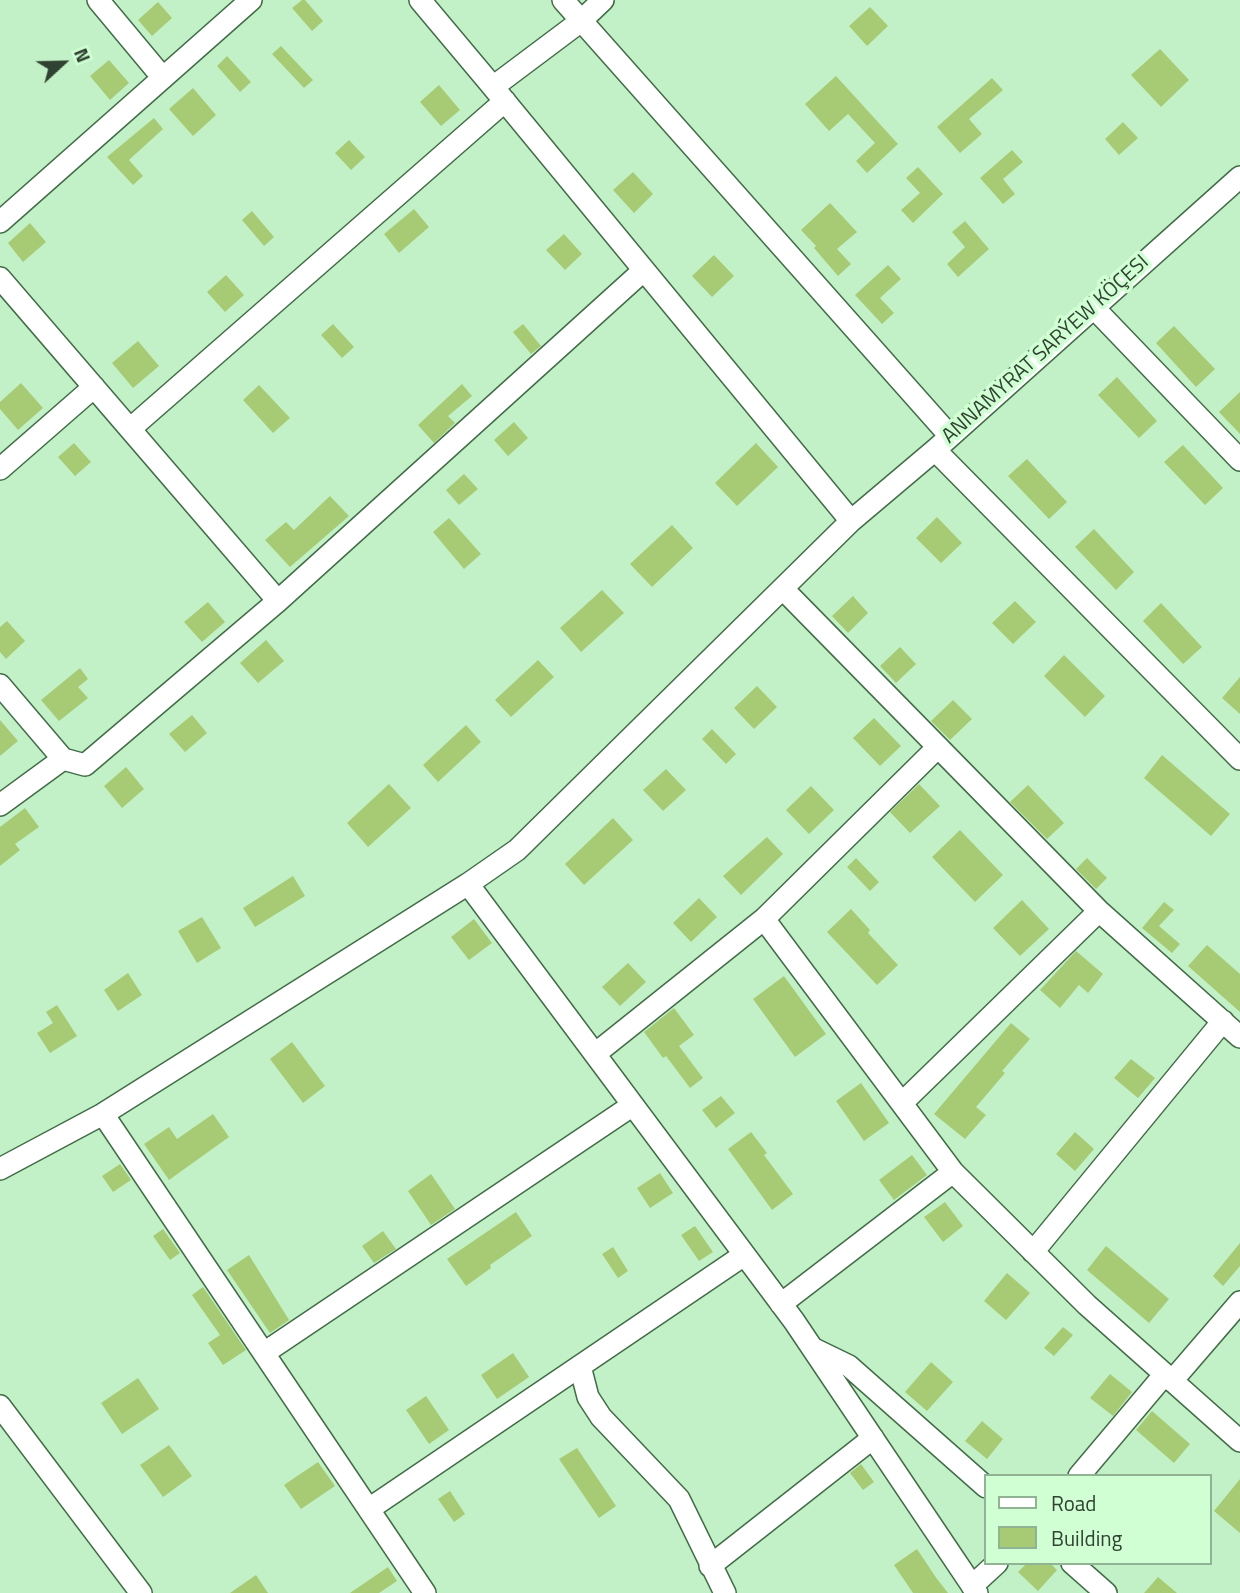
<!DOCTYPE html>
<meta charset="utf-8">
<style>
body{margin:0}
#map{position:relative;width:1240px;height:1593px;overflow:hidden;background:#c3f1c7;font-family:"Titillium Web",sans-serif}
canvas{display:block}
.legend{position:absolute;left:984px;top:1474px;width:228px;height:91px;box-sizing:border-box;background:#d0ffd4;border:2px solid #90b393;margin:0;padding:9px 12px;list-style:none;font-size:21px;color:#304231}
.legend li{display:flex;align-items:center;gap:14px;height:35px}
.legend b{width:35px;border:2px solid #90b393}
.north{position:absolute;left:28px;top:28px;width:70px;height:70px;-webkit-text-stroke:5px #d0ffd4;paint-order:stroke;rotate:68deg;font-size:19px;font-weight:700;line-height:28px;text-align:center;color:#304231}
.north::after{content:'';display:block;margin:auto;width:24px;height:32px;background:#304231;clip-path:polygon(50% 0,100% 100%,50% 72%,0 100%)}
</style>
<div id="map">
<canvas width="1240" height="1593"></canvas>
<ul class="legend">
<li><b style="height:9px;background:#fff"></b>Road</li>
<li><b style="height:19px;background:#a7cb74"></b>Building</li>
</ul>
<div class="north">N</div>
</div>
<script>
const context = document.querySelector('canvas').getContext('2d');
context.lineJoin = 'round';
function paint(path, color) {
  context.fillStyle = color;
  context.fill(path, 'evenodd');
}
function stroke(path, color, width, dash) {
  context.strokeStyle = color;
  context.lineWidth = width;
  context.lineCap = dash ? 'butt' : 'round';
  context.setLineDash(dash || []);
  context.stroke(path);
}
function write(font, color, halo, rows, align = 'center') {
  context.font = font + ' "Titillium Web",sans-serif';
  context.lineWidth = 7;
  context.setLineDash([]);
  context.textBaseline = 'middle';
  context.strokeStyle = halo;
  context.fillStyle = color;
  for (const [text, x, y, turn = 0] of rows) {
    context.save();
    context.translate(x, y);
    context.rotate((+turn || 0) * Math.PI / 180);
    context.textAlign = isNaN(turn) ? turn : align;
    if (halo) context.strokeText(text, 0, 0);
    context.fillText(text, 0, 0);
    context.restore();
  }
}
paint(new Path2D(`
 M 302,0 L 305,0 L 323,21 L 312,31 L 292,8 Z
 M 158,2 L 172,18 L 152,36 L 138,20 Z
 M 870,7 L 888,26 L 867,46 L 849,26 Z
 M 281,46 L 313,80 L 304,88 L 272,54 Z
 M 1160,49 L 1189,80 L 1161,107 L 1131,75 Z
 M 227,56 L 251,82 L 240,92 L 217,66 Z
 M 109,60 L 129,83 L 110,100 L 90,76 Z
 M 836,76 L 898,144 L 867,173 L 856,161 L 875,143 L 848,114 L 829,131 L 805,104 Z
 M 992,78 L 1003,90 L 969,119 L 982,134 L 960,153 L 937,127 Z
 M 439,85 L 460,110 L 441,126 L 420,102 Z
 M 193,88 L 216,115 L 193,136 L 169,109 Z
 M 154,118 L 163,129 L 129,160 L 143,176 L 133,185 L 107,157 Z
 M 1123,122 L 1138,138 L 1119,155 L 1105,139 Z
 M 349,140 L 365,157 L 351,170 L 335,153 Z
 M 1012,150 L 1023,162 L 1003,179 L 1015,194 L 1003,204 L 980,178 Z
 M 918,167 L 943,194 L 913,223 L 901,210 L 920,193 L 906,178 Z
 M 633,172 L 653,194 L 634,213 L 613,190 Z
 M 830,203 L 857,232 L 837,249 L 851,264 L 838,276 L 814,248 L 816,246 L 801,230 Z
 M 414,209 L 429,227 L 399,253 L 384,234 Z
 M 252,211 L 274,237 L 264,246 L 242,220 Z
 M 965,221 L 989,249 L 958,277 L 947,264 L 965,247 L 952,232 Z
 M 30,223 L 46,242 L 23,262 L 8,243 Z
 M 564,234 L 582,254 L 565,270 L 546,250 Z
 M 714,255 L 734,276 L 712,297 L 692,276 Z
 M 888,265 L 901,279 L 880,298 L 894,313 L 882,324 L 855,295 Z
 M 226,275 L 244,295 L 225,312 L 207,292 Z
 M 333,324 L 354,347 L 342,358 L 321,335 Z
 M 523,324 L 541,346 L 531,354 L 513,332 Z
 M 1174,326 L 1215,369 L 1196,387 L 1156,343 Z
 M 138,341 L 159,366 L 133,388 L 112,363 Z
 M 1117,377 L 1157,421 L 1139,438 L 1098,395 Z
 M 21,383 L 43,408 L 18,430 L 0,409 L 0,402 Z
 M 462,384 L 472,396 L 448,416 L 455,423 L 434,443 L 418,425 Z
 M 259,385 L 290,418 L 273,433 L 243,400 Z
 M 1240,392 L 1240,434 L 1219,412 Z
 M 514,422 L 528,438 L 508,456 L 494,440 Z
 M 74,443 L 91,462 L 75,476 L 58,457 Z
 M 756,443 L 778,467 L 737,506 L 715,483 Z
 M 1183,445 L 1223,488 L 1205,505 L 1164,462 Z
 M 1027,459 L 1067,502 L 1049,519 L 1008,476 Z
 M 464,474 L 478,489 L 459,505 L 446,490 Z
 M 330,496 L 349,516 L 290,567 L 265,540 L 286,522 L 294,530 Z
 M 937,517 L 962,543 L 941,563 L 916,538 Z
 M 449,518 L 481,554 L 464,569 L 433,532 Z
 M 672,525 L 693,548 L 652,587 L 630,564 Z
 M 1094,529 L 1134,572 L 1116,590 L 1075,547 Z
 M 602,590 L 624,613 L 581,652 L 560,628 Z
 M 853,596 L 868,613 L 848,633 L 832,616 Z
 M 1015,601 L 1036,622 L 1013,644 L 992,623 Z
 M 208,602 L 225,622 L 202,642 L 184,622 Z
 M 1161,603 L 1202,647 L 1183,664 L 1143,621 Z
 M 7,621 L 25,641 L 6,659 L 0,652 L 0,627 Z
 M 266,640 L 284,661 L 258,683 L 240,663 Z
 M 900,647 L 916,664 L 896,683 L 880,666 Z
 M 1064,655 L 1105,696 L 1085,717 L 1044,676 Z
 M 538,660 L 554,677 L 511,717 L 495,700 Z
 M 80,668 L 88,679 L 78,687 L 88,698 L 59,721 L 41,700 Z
 M 1240,677 L 1240,714 L 1222,698 Z
 M 757,686 L 777,707 L 754,729 L 734,708 Z
 M 953,700 L 972,719 L 950,740 L 931,721 Z
 M 192,715 L 207,733 L 185,752 L 169,734 Z
 M 874,718 L 901,746 L 880,766 L 853,738 Z
 M 0,720 L 18,741 L 0,756 Z
 M 466,725 L 481,742 L 438,782 L 423,765 Z
 M 712,729 L 736,754 L 726,764 L 702,739 Z
 M 1162,755 L 1230,814 L 1211,836 L 1144,778 Z
 M 126,767 L 144,789 L 122,808 L 104,786 Z
 M 666,769 L 686,790 L 663,811 L 643,790 Z
 M 389,784 L 411,808 L 368,847 L 347,823 Z
 M 919,784 L 940,806 L 910,833 L 890,812 Z
 M 1028,785 L 1064,823 L 1047,839 L 1010,802 Z
 M 811,786 L 834,810 L 809,834 L 786,810 Z
 M 25,808 L 39,827 L 15,844 L 20,850 L 0,866 L 0,827 Z
 M 613,818 L 633,840 L 584,885 L 565,864 Z
 M 960,830 L 1003,875 L 975,902 L 932,857 Z
 M 767,837 L 783,854 L 741,895 L 723,876 Z
 M 856,858 L 879,882 L 870,891 L 847,867 Z
 M 1087,858 L 1107,878 L 1096,889 L 1076,869 Z
 M 293,876 L 305,896 L 255,927 L 243,908 Z
 M 699,898 L 717,917 L 691,942 L 673,923 Z
 M 1022,900 L 1049,929 L 1020,956 L 993,928 Z
 M 1164,902 L 1174,910 L 1159,926 L 1180,944 L 1172,953 L 1142,928 Z
 M 851,909 L 870,930 L 868,933 L 898,965 L 877,985 L 827,932 Z
 M 202,917 L 221,948 L 197,963 L 178,931 Z
 M 474,919 L 492,943 L 469,960 L 451,937 Z
 M 1207,945 L 1240,974 L 1240,1012 L 1188,966 Z
 M 1076,951 L 1103,974 L 1088,993 L 1079,985 L 1060,1008 L 1040,990 Z
 M 628,963 L 646,982 L 620,1006 L 602,987 Z
 M 128,973 L 142,995 L 118,1011 L 104,990 Z
 M 784,976 L 826,1034 L 795,1057 L 753,999 Z
 M 57,1005 L 77,1036 L 50,1053 L 37,1033 L 53,1023 L 46,1012 Z
 M 674,1008 L 694,1035 L 679,1046 L 703,1078 L 690,1088 L 666,1056 L 663,1058 L 644,1032 Z
 M 1011,1023 L 1030,1039 L 1002,1071 L 1005,1073 L 976,1107 L 986,1115 L 965,1139 L 934,1114 Z
 M 292,1042 L 325,1086 L 303,1103 L 270,1059 Z
 M 1131,1059 L 1155,1078 L 1138,1098 L 1114,1078 Z
 M 861,1083 L 889,1123 L 864,1141 L 836,1101 Z
 M 721,1096 L 735,1113 L 716,1128 L 702,1110 Z
 M 213,1114 L 229,1137 L 169,1180 L 144,1144 L 169,1127 L 177,1139 Z
 M 751,1132 L 767,1153 L 764,1155 L 793,1194 L 772,1210 L 728,1149 Z
 M 1075,1132 L 1094,1149 L 1075,1171 L 1056,1154 Z
 M 912,1155 L 927,1175 L 894,1200 L 879,1180 Z
 M 120,1164 L 131,1180 L 113,1192 L 102,1176 Z
 M 660,1173 L 673,1193 L 650,1208 L 637,1188 Z
 M 431,1174 L 455,1209 L 431,1225 L 408,1191 Z
 M 945,1202 L 963,1226 L 943,1242 L 924,1217 Z
 M 516,1212 L 532,1236 L 490,1265 L 491,1268 L 466,1286 L 447,1259 Z
 M 695,1226 L 713,1252 L 699,1261 L 681,1235 Z
 M 163,1229 L 180,1253 L 170,1260 L 153,1236 Z
 M 383,1231 L 396,1249 L 374,1263 L 362,1246 Z
 M 1240,1243 L 1240,1266 L 1223,1286 L 1213,1276 Z
 M 1106,1246 L 1169,1299 L 1149,1323 L 1087,1270 Z
 M 613,1247 L 628,1271 L 618,1278 L 602,1254 Z
 M 249,1255 L 289,1320 L 270,1333 L 227,1270 Z
 M 1007,1273 L 1030,1293 L 1006,1320 L 984,1301 Z
 M 203,1287 L 246,1350 L 223,1365 L 208,1343 L 220,1335 L 192,1295 Z
 M 1063,1327 L 1073,1335 L 1054,1356 L 1044,1348 Z
 M 513,1353 L 529,1377 L 497,1399 L 481,1375 Z
 M 931,1362 L 953,1382 L 927,1411 L 905,1392 Z
 M 1110,1374 L 1132,1392 L 1113,1416 L 1090,1398 Z
 M 138,1378 L 159,1409 L 122,1434 L 101,1403 Z
 M 426,1396 L 449,1430 L 429,1444 L 406,1410 Z
 M 1152,1411 L 1190,1444 L 1174,1463 L 1136,1430 Z
 M 982,1421 L 1003,1439 L 987,1459 L 965,1441 Z
 M 169,1445 L 192,1476 L 163,1497 L 140,1465 Z
 M 577,1448 L 616,1506 L 599,1518 L 559,1459 Z
 M 318,1462 L 335,1486 L 301,1509 L 284,1485 Z
 M 861,1464 L 874,1482 L 863,1490 L 850,1473 Z
 M 1240,1479 L 1240,1533 L 1214,1511 Z
 M 450,1491 L 465,1514 L 454,1522 L 438,1499 Z
 M 917,1549 L 937,1579 L 948,1593 L 913,1593 L 894,1565 Z
 M 1027,1563 L 1050,1563 L 1057,1570 L 1038,1591 L 1018,1572 Z
 M 388,1567 L 397,1581 L 379,1593 L 350,1593 Z
 M 256,1575 L 268,1593 L 230,1593 Z
 M 1158,1577 L 1177,1593 L 1144,1593 Z`), '#a7cb74');
const minor = new Path2D(`
 M 98,0 L 163,78
 M 420,0 L 493,87 L 581,21 L 603,0
 M 563,0 L 950,436
 M 493,87 L 851,521
 M 0,222 L 251,0
 M 0,278 L 278,601
 M 1094,308 L 1240,460
 M 130,429 L 505,101
 M 935,450 L 1240,759
 M 0,469 L 94,387
 M 783,589 L 1099,911 L 1240,1037
 M 0,685 L 63,759
 M 0,805 L 63,759 L 85,765 L 278,601 L 644,270
 M 468,884 L 794,1321 L 977,1593
 M 764,919 L 953,1172 L 1087,1305 L 1240,1441
 M 595,1054 L 764,919 L 938,747
 M 902,1103 L 1099,911
 M 103,1114 L 425,1593
 M 0,1169 L 103,1114 L 468,884 L 517,850 L 851,521 L 935,450 L 1240,177
 M 1033,1252 L 1223,1021
 M 781,1304 L 953,1172
 M 814,1349 L 849,1366 L 986,1487
 M 264,1353 L 633,1105
 M 580,1366 L 588,1397 L 601,1417 L 679,1499 L 725,1593
 M 1172,1381 L 1240,1302
 M 0,1406 L 141,1593
 M 1079,1476 L 1165,1374
 M 369,1509 L 744,1255
 M 1072,1563 L 1106,1593
 M 710,1566 L 873,1438
 M 972,1586 L 997,1563`);
stroke(minor, '#426c47', 24);
stroke(minor, '#fff', 21);
write('21px', '#304231', '#d0ffd4', [
 ["ANNAMYRAT SARÝEW KÖÇESI",1046,350,-42]
]);
</script>
